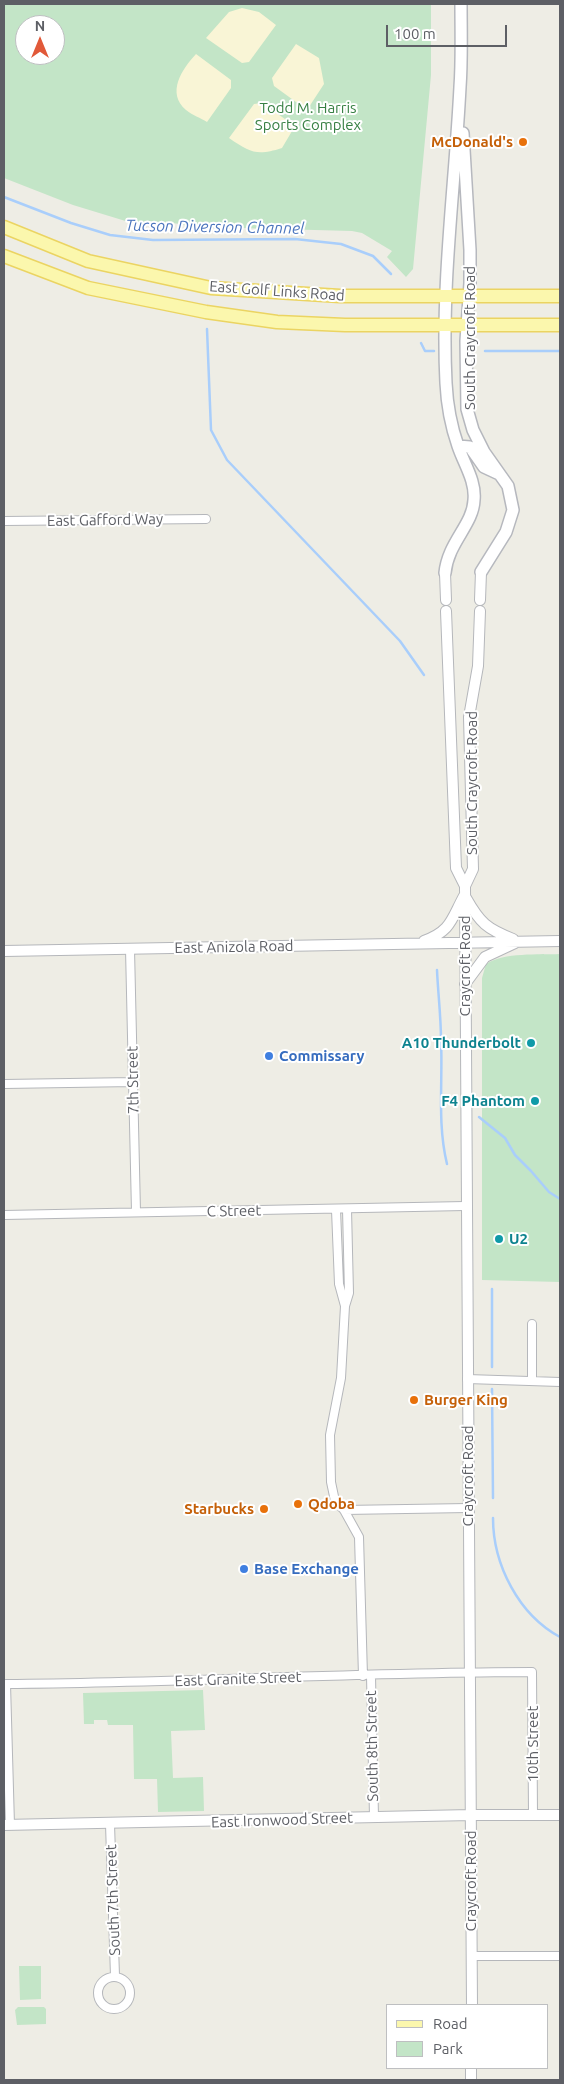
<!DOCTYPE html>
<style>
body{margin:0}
#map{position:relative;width:564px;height:2084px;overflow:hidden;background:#eeede5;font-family:Ubuntu,sans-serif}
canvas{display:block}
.frame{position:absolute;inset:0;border:5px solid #5d5f65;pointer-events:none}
.legend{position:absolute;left:386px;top:2004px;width:162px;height:65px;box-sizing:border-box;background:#fff;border:1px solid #bebfc1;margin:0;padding:6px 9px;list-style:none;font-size:15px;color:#5d5f65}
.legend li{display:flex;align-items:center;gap:10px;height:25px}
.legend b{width:25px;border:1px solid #bebfc1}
.north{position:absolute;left:15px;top:15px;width:50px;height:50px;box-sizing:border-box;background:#fff;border:1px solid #bebfc1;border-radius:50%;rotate:0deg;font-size:14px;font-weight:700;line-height:20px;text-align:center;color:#5d5f65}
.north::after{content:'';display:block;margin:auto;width:18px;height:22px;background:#e15939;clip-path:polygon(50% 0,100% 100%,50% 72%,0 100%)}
.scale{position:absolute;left:386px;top:25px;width:121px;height:22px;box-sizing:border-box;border:2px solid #5d5f65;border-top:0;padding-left:6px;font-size:15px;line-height:18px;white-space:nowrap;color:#5d5f65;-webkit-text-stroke:4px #fff;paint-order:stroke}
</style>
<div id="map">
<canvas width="564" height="2084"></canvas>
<div class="frame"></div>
<ul class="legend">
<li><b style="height:6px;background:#fbf7ad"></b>Road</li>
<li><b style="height:14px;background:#c3e5c7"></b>Park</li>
</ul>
<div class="north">N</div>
<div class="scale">100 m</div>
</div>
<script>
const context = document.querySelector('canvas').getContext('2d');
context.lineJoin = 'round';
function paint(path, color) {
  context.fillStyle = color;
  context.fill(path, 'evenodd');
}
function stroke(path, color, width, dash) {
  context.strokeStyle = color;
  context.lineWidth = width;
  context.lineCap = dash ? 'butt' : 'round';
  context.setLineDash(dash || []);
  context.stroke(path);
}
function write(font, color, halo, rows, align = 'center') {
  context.font = font + ' Ubuntu,sans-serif';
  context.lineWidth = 4;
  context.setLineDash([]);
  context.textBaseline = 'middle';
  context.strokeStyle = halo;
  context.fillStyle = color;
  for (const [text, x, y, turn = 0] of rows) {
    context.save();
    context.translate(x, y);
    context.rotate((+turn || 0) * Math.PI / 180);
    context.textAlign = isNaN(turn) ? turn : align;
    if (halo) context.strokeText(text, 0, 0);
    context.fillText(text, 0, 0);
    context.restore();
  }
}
paint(new Path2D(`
 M 4,4 L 431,4 L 431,75 L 413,269 L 406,277 L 387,257 L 392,251 L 362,233 L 352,231 L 203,227 L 172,223 L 132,223 L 73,205 L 4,178 ZM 25,25 L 55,25 L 55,55 L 25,55 Z
 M 560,954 L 560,1282 L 482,1280 L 482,978 L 486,964 C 504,952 539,955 560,954 Z
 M 203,1690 L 205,1730 L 171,1731 L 173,1778 L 203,1777 L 204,1811 L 158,1812 L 157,1779 L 134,1779 L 133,1725 L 108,1725 L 107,1720 L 94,1720 L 94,1724 L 84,1724 L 83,1693 Z
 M 19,1966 L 41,1966 L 41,1999 L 20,2000 Z
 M 18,2007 L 44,2007 L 46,2009 L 46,2024 L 17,2025 L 15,2010 Z`), '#c3e5c7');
paint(new Path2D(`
 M 242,8 L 259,12 L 276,25 L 249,62 L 242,63 L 206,38 L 229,12 Z
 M 296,44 L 319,58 L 324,84 L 307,110 L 274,86 L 272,78 Z
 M 196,54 L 231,80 L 231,88 L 207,122 C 201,118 192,115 186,110 C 166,93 182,69 196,54 Z
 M 262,103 L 295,126 L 282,148 C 257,156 251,153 229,138 L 254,104 Z`), '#f9f5d6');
stroke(new Path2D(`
 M 4,197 L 71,223 L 110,235 L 153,240 L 295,239 L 341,244 L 373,256 L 391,274
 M 207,329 L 211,430 L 227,460 L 400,641 L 424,675
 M 421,343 L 425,351 L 434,351
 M 485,351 L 560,351
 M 437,970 C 438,993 441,1017 441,1040 C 443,1081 437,1123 447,1164
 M 479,1117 L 505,1138 L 515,1155 L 531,1171 L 549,1192 L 560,1199
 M 492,1367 L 492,1289
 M 492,1389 L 493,1498
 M 493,1518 C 493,1565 519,1615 560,1637`), '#a9cefb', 2.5);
const minor = new Path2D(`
 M 4,521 L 206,519
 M 130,949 L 136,1212
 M 4,1084 L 134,1082
 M 347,1209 L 349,1293 L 345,1306 L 341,1378 L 330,1435 L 331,1482 L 335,1501 L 344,1510 L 359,1537 L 363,1676
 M 336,1210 L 339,1284 L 345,1306
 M 4,1215 L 465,1206
 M 532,1324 L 532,1381
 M 467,1379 L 560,1382
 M 344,1510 L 468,1508
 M 371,1676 L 374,1817
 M 110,1824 L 115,1976
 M 10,1825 L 6,1684 C 182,1683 357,1672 532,1672 L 533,1815
 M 472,1956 L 560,1956
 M98 1993a16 16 0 1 1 32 0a16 16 0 1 1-32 0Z`);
const tertiary = new Path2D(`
 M 445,573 L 446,600
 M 480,600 L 481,572
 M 446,611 L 456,868 L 465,886 L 472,2005
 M 465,886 L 473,869 L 469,717 L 478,666 L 480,611
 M 466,898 C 480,923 487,929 513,939
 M 424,941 C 451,931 451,920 464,896
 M 4,951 L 560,941
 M 465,984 L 485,957 L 515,943
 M 4,1825 L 471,1815 L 560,1815
 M 471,2080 L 471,2068`);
const secondary = new Path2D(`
 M 463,133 L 470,250 L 470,283 L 466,341 L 467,409 L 473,430 L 484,452 L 508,486 L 513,510 L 506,532 L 481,572
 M 458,446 L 470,447 L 484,467 L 499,474
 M 445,573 C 448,542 473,525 474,500 C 476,481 464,464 458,446 C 451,426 447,404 446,383 C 441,284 455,186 460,87 C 462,60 461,32 461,4`);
const primary = new Path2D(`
 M 4,227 L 88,261 L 211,288 L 340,296 L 560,296
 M 4,256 L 88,288 L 206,312 L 277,322 L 345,325 L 560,325`);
stroke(minor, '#b5b7bb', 10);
stroke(tertiary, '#b5b7bb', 12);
stroke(secondary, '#b6b8be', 14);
stroke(primary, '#ebd462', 15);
stroke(minor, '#fff', 8);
stroke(tertiary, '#fff', 10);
stroke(secondary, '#fff', 11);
stroke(primary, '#fbf7ad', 12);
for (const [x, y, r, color] of [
 [523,142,5,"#e8710a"],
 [531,1043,5,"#0f9aa8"],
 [269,1056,5,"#3f7fe0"],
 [535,1101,5,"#0f9aa8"],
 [499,1239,5,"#0f9aa8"],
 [414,1400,5,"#e8710a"],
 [298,1504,5,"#e8710a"],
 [264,1509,5,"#e8710a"],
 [244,1569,5,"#3f7fe0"]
]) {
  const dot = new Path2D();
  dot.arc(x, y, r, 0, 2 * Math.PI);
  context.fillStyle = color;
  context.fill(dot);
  stroke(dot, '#fff', 2);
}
write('15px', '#388044', '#fff', [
 ["Todd M. Harris",308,108],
 ["Sports Complex",308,125]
]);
write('bold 15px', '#c56008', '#fff', [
 ["McDonald's",513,142],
 ["Burger King",424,1400,"left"],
 ["Qdoba",308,1504,"left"],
 ["Starbucks",254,1509]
], 'right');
write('15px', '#5d5f65', '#fff', [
 ["East Golf Links Road",277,291,4],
 ["South Craycroft Road",470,338,-90],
 ["East Gafford Way",105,520,-1],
 ["South Craycroft Road",472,783,-90],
 ["East Anizola Road",234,947,-1],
 ["Craycroft Road",465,966,-90],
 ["7th Street",133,1080,-91],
 ["C Street",234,1211,-1],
 ["Craycroft Road",468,1476,-90],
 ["East Granite Street",238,1679,-2],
 ["10th Street",533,1744,-90],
 ["South 8th Street",372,1746,-91],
 ["East Ironwood Street",282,1820,-2],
 ["Craycroft Road",471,1881,-90],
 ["South 7th Street",113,1900,-92]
]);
write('bold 15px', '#0d838f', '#fff', [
 ["A10 Thunderbolt",521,1043],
 ["F4 Phantom",525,1101],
 ["U2",509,1239,"left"]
], 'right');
write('bold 15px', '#366cbe', '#fff', [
 ["Commissary",279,1056],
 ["Base Exchange",254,1569]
], 'left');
write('italic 16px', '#4c76be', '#fff', [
 ["Tucson Diversion Channel",215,227,1]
]);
</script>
